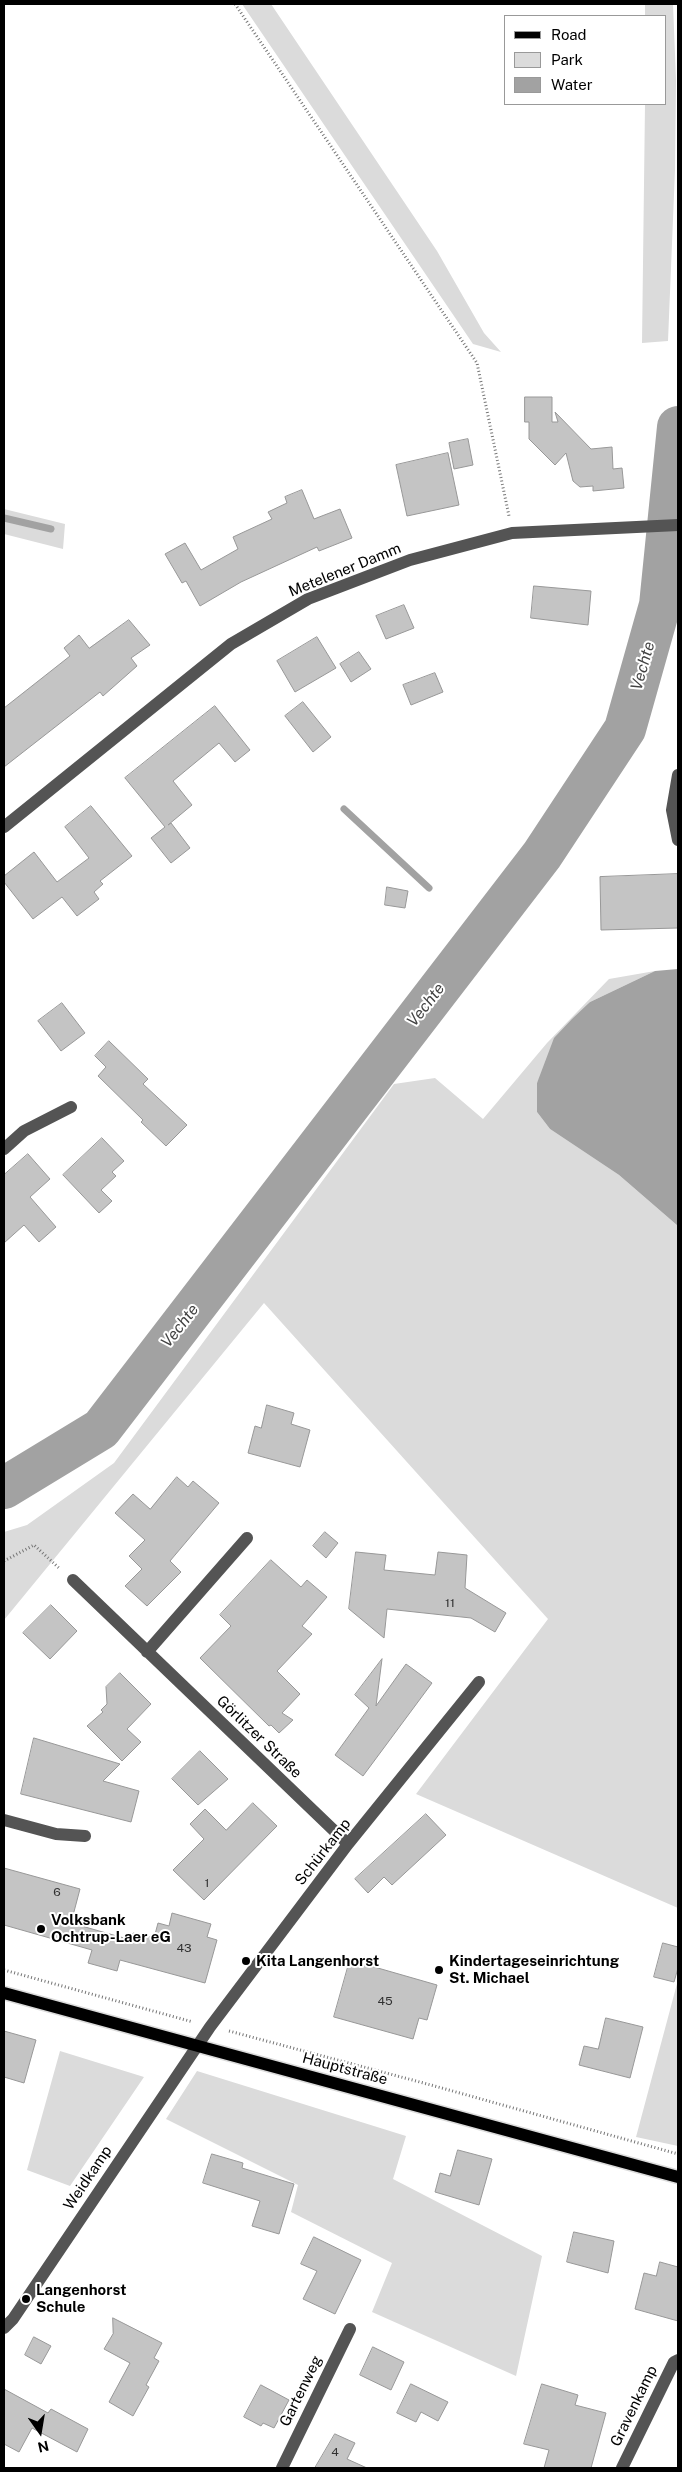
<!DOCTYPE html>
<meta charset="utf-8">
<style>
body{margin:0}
#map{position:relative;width:682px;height:2472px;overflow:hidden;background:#fff;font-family:"Public Sans",sans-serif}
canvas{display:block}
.frame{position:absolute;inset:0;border:5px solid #000;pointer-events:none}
.legend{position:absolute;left:504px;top:15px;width:162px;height:90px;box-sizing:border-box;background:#fff;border:1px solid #999;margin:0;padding:6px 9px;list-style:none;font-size:15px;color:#000}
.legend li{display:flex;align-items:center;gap:10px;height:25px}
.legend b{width:25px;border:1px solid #999}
.north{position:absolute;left:15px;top:2407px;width:50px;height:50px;-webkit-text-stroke:4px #fff;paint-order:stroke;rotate:167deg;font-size:14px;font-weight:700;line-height:20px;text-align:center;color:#000}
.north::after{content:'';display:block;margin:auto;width:18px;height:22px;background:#000;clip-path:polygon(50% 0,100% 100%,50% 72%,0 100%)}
</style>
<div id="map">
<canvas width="682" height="2472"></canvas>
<div class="frame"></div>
<ul class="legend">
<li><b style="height:6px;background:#000"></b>Road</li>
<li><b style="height:14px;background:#dbdbdb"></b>Park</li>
<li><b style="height:14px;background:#a2a2a2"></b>Water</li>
</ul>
<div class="north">N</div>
</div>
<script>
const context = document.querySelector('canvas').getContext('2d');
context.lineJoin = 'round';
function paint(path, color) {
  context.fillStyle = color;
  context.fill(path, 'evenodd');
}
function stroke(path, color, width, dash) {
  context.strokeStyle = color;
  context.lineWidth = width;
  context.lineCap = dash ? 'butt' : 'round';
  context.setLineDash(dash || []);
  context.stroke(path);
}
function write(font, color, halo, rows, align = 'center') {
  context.font = font + ' "Public Sans",sans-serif';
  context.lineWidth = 4;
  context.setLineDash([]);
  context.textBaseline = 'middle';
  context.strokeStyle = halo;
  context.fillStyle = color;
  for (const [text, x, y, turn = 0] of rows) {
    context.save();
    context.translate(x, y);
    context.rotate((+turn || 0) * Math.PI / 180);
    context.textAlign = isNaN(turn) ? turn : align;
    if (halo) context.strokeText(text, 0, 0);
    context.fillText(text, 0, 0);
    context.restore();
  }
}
paint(new Path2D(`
 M 242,4 L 271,4 L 437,251 L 484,333 L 501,352 L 473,344 Z
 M 645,4 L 673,4 L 676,80 L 675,170 L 668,341 L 642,343 L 645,104 L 666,104 L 666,16 L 645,16 Z
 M 4,509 L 65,524 L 63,549 L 4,534 Z
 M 655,971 L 590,1002 L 537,1083 L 537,1112 L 550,1129 L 619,1175 L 678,1226 L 678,1908 L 416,1794 L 548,1619 L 264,1303 L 4,1620 L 4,1532 L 27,1525 L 114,1463 L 394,1084 L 435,1078 L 483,1119 L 547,1043 L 609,979 Z
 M 678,1980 L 678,2146 L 636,2137 Z
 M 60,2051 L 144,2077 L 70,2186 L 27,2170 Z
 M 197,2071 L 406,2136 L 393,2179 L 542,2256 L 516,2376 L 372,2312 L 392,2263 L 291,2212 L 298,2185 L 166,2119 Z`), '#dbdbdb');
paint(new Path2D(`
 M 678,969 L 678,1226 L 619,1175 L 550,1129 L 537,1112 L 537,1083 L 554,1038 L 572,1019 L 590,1002 L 655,971 Z`), '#a2a2a2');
stroke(new Path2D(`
 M 4,518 L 51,529
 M 344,809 L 429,888`), '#a2a2a2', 7);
stroke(new Path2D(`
 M 4,1488 L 101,1429 L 542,855 L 625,729 L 660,605 L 678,427`), '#a2a2a2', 42);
const building = new Path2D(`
 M 525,397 L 552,397 L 552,422 L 558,422 L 555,412 L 591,449 L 612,447 L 613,469 L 622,468 L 624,488 L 593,491 L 593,486 L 580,487 L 573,481 L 566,453 L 555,465 L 529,439 L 529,422 L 525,422 Z
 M 468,439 L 473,465 L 454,469 L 449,443 Z
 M 448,453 L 459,505 L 407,516 L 396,465 Z
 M 302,490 L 314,519 L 340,509 L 352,538 L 319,551 L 317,547 L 241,582 L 200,606 L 186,581 L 182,583 L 165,554 L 185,543 L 201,570 L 238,549 L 233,537 L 272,519 L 268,512 L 287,503 L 285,497 Z
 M 534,586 L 591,591 L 588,625 L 531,618 Z
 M 404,605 L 414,628 L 386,639 L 376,616 Z
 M 129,620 L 150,645 L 131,658 L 137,666 L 103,696 L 100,692 L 4,767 L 4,708 L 70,656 L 64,648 L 79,635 L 89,648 Z
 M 317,637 L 336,668 L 295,692 L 277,661 Z
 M 359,652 L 371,669 L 351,682 L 340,664 Z
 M 435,673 L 443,692 L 411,705 L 403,685 Z
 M 303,702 L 331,737 L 313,752 L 285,716 Z
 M 215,706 L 250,750 L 235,762 L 219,743 L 173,781 L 192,805 L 168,825 L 171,823 L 190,848 L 171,863 L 151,838 L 165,827 L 125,778 Z
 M 91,806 L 132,856 L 100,881 L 103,884 L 94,892 L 99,899 L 77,916 L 62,897 L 33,919 L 4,882 L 4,876 L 34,852 L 57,882 L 89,858 L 65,827 Z
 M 678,874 L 678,928 L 601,930 L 600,877 Z
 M 387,887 L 408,891 L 405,908 L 385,905 Z
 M 62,1003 L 85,1033 L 61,1051 L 38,1021 Z
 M 109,1041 L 148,1079 L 143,1084 L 187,1125 L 166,1146 L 141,1122 L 143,1120 L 98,1076 L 106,1067 L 95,1056 Z
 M 102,1138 L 124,1161 L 112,1172 L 116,1176 L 101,1190 L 112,1201 L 99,1213 L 63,1175 Z
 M 28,1154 L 50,1179 L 30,1197 L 56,1227 L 39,1242 L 24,1225 L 4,1243 L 4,1175 Z
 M 267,1405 L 294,1413 L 291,1424 L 310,1430 L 300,1467 L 248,1453 L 255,1426 L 261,1428 Z
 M 177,1477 L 188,1487 L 193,1481 L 219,1503 L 170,1561 L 181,1572 L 147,1606 L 125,1586 L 142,1569 L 129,1556 L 145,1540 L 115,1513 L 133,1494 L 150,1509 Z
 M 325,1532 L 338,1543 L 326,1558 L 313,1546 Z
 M 356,1552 L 386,1555 L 384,1570 L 435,1575 L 438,1552 L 467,1555 L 465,1588 L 506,1613 L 495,1632 L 471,1618 L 387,1609 L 384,1638 L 349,1609 Z
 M 271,1560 L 301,1587 L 307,1580 L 327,1597 L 302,1626 L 312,1634 L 277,1671 L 300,1694 L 282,1713 L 293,1720 L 279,1733 L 271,1725 L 269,1726 L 200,1658 L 231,1626 L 220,1615 Z
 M 51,1605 L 77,1631 L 50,1659 L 23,1633 Z
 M 382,1659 L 376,1706 L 406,1664 L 432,1683 L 363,1776 L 335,1755 L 369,1708 L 355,1695 Z
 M 120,1673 L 151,1704 L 127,1729 L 141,1742 L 122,1761 L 87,1726 L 103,1712 L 101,1710 L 107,1704 L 106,1687 Z
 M 34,1738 L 120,1764 L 103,1781 L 139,1791 L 131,1822 L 21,1794 Z
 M 200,1751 L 228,1779 L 198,1805 L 172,1779 Z
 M 253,1803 L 277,1826 L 204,1900 L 173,1870 L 204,1839 L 190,1824 L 205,1809 L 226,1830 Z
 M 426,1814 L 446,1835 L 392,1885 L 384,1877 L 368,1893 L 355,1879 Z
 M 4,1868 L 80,1889 L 71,1923 L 131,1940 L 133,1933 L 154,1938 L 158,1923 L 169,1926 L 172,1913 L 211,1924 L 207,1937 L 217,1940 L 205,1983 L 120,1960 L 117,1971 L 88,1963 L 92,1950 L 4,1925 Z
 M 663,1943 L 678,1947 L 678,1968 L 674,1982 L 654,1977 Z
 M 350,1960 L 437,1985 L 427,2020 L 419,2018 L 413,2039 L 334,2017 Z
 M 606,2018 L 643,2027 L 630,2078 L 579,2065 L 584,2046 L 598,2049 Z
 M 4,2031 L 36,2040 L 24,2083 L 4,2077 Z
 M 458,2150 L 492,2159 L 479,2205 L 435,2192 L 440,2173 L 450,2176 Z
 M 212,2154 L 243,2163 L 242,2168 L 294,2184 L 279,2234 L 252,2226 L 260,2201 L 203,2183 Z
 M 574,2232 L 614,2241 L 608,2273 L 567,2262 Z
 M 314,2237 L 361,2260 L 335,2314 L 303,2299 L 317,2271 L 301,2264 Z
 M 660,2262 L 678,2267 L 678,2321 L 635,2309 L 644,2273 L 656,2276 Z
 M 113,2318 L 162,2343 L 154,2358 L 159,2361 L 146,2385 L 149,2387 L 133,2416 L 109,2402 L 130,2363 L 104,2349 L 113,2334 Z
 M 34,2337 L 51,2346 L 41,2364 L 25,2355 Z
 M 373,2347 L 404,2362 L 391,2390 L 360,2375 Z
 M 411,2384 L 448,2402 L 438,2421 L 421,2412 L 416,2422 L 397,2413 Z
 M 542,2384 L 578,2395 L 575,2405 L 606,2413 L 591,2468 L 544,2468 L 549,2450 L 524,2444 Z
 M 261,2385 L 289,2400 L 274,2428 L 263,2423 L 261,2426 L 244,2417 Z
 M 4,2389 L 48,2413 L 51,2409 L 88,2429 L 77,2452 L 32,2428 L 19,2452 L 4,2444 Z
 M 335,2434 L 355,2443 L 347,2459 L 367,2468 L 315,2468 Z`);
paint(building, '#c4c4c4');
stroke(building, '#989898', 1);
const major = new Path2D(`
 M 4,1993 L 678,2177`);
stroke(major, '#dbdbdb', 15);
stroke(new Path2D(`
 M 235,4 L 477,363 L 509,516
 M 4,1561 L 34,1545 L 60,1569
 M 4,1970 L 193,2022
 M 229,2031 L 431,2085 L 678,2154`), '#767676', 3, [1, 2.5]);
stroke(new Path2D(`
 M 678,775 L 672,810 L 678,840
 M 4,827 L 231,644 L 308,599 L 410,560 L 512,533 L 678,525
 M 4,1149 L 24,1131 L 71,1107
 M 73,1580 L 348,1844
 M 147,1652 L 247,1538
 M 4,1820 L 56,1834 L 85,1836
 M 4,2328 L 13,2319 L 210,2027 L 348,1844 L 479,1682
 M 282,2468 L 350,2329
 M 622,2468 L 674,2362 L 678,2360`), '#545454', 12);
stroke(major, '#000', 12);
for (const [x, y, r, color] of [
 [41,1929,5,"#000"],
 [246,1961,5,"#000"],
 [439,1970,5,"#000"],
 [26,2299,5,"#000"]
]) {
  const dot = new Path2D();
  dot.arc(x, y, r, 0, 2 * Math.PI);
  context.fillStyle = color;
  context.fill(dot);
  stroke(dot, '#fff', 2);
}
write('12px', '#313131', null, [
 ["11",450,1603],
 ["1",207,1883],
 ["6",57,1892],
 ["43",184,1948],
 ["45",385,2001],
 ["4",335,2452]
]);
write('15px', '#000', '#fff', [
 ["Metelener Damm",345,570,-22],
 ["Görlitzer Straße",259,1737,44],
 ["Schürkamp",323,1852,-52],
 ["Hauptstraße",345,2069,15],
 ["Weidkamp",88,2178,-56],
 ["Gartenweg",301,2391,-64],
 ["Gravenkamp",634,2406,-64]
]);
write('bold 15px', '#000', '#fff', [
 ["Volksbank",51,1920],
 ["Ochtrup-Laer eG",51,1937],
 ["Kita Langenhorst",256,1961],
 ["Kindertageseinrichtung",449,1961],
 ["St. Michael",449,1978],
 ["Langenhorst",36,2290],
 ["Schule",36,2307]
], 'left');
write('italic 16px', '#434343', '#fff', [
 ["Vechte",643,666,-74],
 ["Vechte",426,1005,-52],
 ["Vechte",180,1326,-52]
]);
</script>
